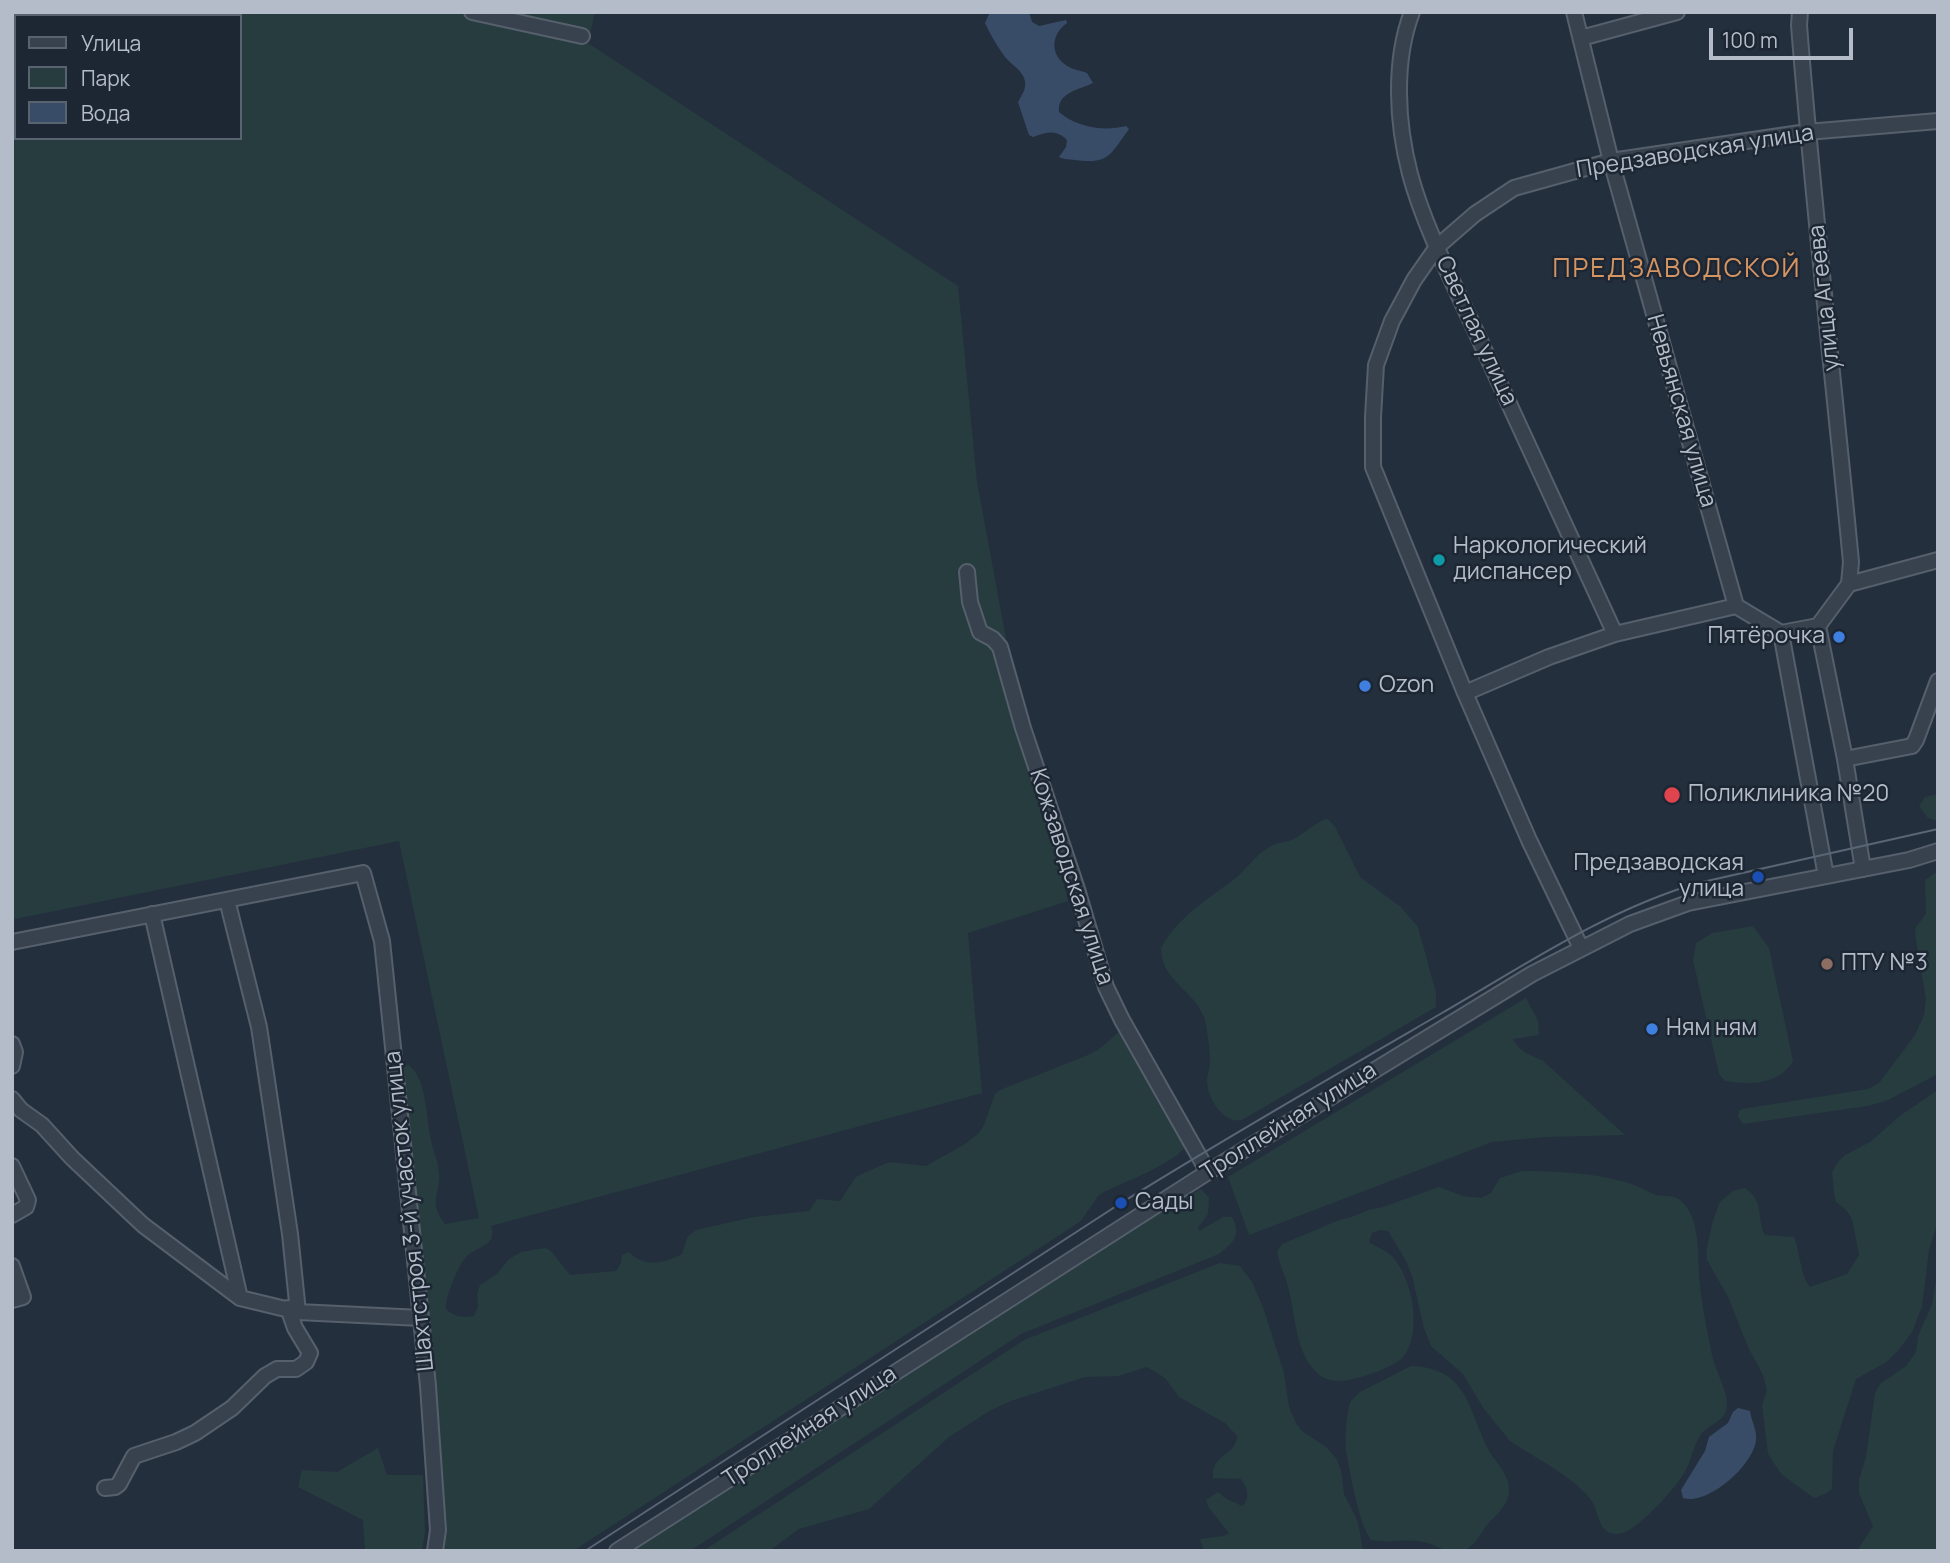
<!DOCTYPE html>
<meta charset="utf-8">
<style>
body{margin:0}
#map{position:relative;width:1950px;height:1563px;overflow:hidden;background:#242f3e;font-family:Manrope,sans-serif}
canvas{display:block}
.frame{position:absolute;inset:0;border:14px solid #b4bcc9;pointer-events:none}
.legend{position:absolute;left:14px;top:14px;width:228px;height:126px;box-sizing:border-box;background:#1d2633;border:2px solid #59626f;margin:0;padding:9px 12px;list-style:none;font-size:21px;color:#b4bcc9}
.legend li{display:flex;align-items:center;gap:14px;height:35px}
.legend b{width:35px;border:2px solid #59626f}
.scale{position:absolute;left:1709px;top:28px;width:144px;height:32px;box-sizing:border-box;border:4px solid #b4bcc9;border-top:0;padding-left:9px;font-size:21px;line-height:24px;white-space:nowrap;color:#b4bcc9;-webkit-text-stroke:5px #1d2633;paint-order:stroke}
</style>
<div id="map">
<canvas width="1950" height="1563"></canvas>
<div class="frame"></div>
<ul class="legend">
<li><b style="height:9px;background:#38414e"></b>Улица</li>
<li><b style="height:19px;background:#263c3f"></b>Парк</li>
<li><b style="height:19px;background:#394c67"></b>Вода</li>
</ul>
<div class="scale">100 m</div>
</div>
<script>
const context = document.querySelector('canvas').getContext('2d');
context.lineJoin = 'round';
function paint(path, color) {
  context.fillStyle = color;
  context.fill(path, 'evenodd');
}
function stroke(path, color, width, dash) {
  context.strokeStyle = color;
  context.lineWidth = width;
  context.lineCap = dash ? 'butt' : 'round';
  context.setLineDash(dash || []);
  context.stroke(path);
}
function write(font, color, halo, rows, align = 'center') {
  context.font = font + ' Manrope,sans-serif';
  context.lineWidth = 5;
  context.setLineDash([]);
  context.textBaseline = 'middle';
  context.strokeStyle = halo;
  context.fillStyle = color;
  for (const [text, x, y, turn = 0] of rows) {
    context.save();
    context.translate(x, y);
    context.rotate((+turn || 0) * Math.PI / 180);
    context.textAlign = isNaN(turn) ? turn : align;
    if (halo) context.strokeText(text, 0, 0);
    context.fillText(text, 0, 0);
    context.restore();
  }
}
paint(new Path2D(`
 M 12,12 L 595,12 L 588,43 L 958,286 L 977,482 L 1007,644 L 1068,901 L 968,933 L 982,1093 L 491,1226 C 498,1246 477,1246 466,1257 C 459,1264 444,1299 446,1309 C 454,1317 463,1318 474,1316 L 478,1306 L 477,1294 L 480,1285 L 497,1274 L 509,1259 L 521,1252 L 545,1248 L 551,1251 L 570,1275 L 616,1271 L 621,1263 L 622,1255 L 629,1252 C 645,1268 663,1264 682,1254 L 688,1236 L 696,1230 L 754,1217 L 809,1211 L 817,1199 L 840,1201 L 856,1177 L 864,1173 L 889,1162 L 926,1166 L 965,1144 L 979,1133 L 984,1125 L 995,1094 L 1000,1090 L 1088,1055 L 1098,1050 L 1120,1031 L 1124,1033 L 1186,1145 C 1178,1162 1122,1183 1104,1192 L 1098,1196 L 1081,1221 L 573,1551 L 441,1551 L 404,1066 L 406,1064 C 427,1073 426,1119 431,1140 C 433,1151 438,1160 439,1172 C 441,1195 427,1200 445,1224 L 479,1218 L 399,841 L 15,919 L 12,913 ZM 16,16 L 240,16 L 240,138 L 16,138 Z
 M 1938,794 L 1938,821 L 1928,818 L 1919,806 L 1925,797 Z
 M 1326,819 L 1329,820 L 1335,827 L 1360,877 L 1401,907 L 1418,927 L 1436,993 L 1436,1007 L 1242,1120 C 1223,1124 1207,1098 1207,1080 C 1207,1074 1210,1069 1210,1063 C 1210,1051 1208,1037 1206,1025 C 1201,992 1161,984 1161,948 C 1177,918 1206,900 1232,881 C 1246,871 1256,853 1273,845 C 1279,842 1287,843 1294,839 C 1305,833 1312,825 1326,819 Z
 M 1938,871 L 1938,1074 L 1886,1101 L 1867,1106 L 1743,1124 L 1738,1117 L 1739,1111 L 1742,1109 L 1868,1089 L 1879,1083 L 1915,1035 L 1924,1015 L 1926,999 L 1915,933 L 1916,927 L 1926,914 L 1925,880 Z
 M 1753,926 L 1769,948 L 1793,1061 C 1779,1085 1750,1085 1725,1081 L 1719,1074 L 1693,960 L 1696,943 L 1712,933 Z
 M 1526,998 L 1538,1021 L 1539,1035 L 1513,1039 C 1519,1051 1529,1055 1542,1060 L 1625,1135 L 1545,1137 L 1492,1142 L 1249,1235 L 1228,1177 Z
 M 1938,1090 L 1938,1221 L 1929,1250 L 1922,1307 L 1912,1332 L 1897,1352 L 1885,1363 L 1856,1379 L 1833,1451 L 1832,1489 L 1825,1494 L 1814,1498 L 1781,1474 L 1768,1454 L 1762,1405 L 1767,1390 L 1763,1375 L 1748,1347 L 1728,1297 L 1707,1260 L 1706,1252 L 1713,1220 L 1720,1202 L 1733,1191 L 1745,1188 C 1766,1202 1756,1221 1765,1235 L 1794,1237 C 1801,1254 1799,1272 1810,1287 L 1847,1274 L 1859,1255 L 1852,1219 L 1846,1210 L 1836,1202 L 1834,1193 L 1832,1172 L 1838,1162 L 1845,1155 L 1870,1142 L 1901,1115 Z
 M 1522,1171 C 1558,1171 1597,1173 1632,1184 C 1640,1187 1648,1192 1656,1195 C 1665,1197 1674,1194 1681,1201 C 1700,1217 1698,1254 1699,1276 C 1701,1302 1707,1329 1712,1355 C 1715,1371 1727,1388 1727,1405 C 1727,1420 1712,1423 1703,1432 C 1694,1442 1692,1458 1686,1470 C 1678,1486 1635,1534 1618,1534 C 1597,1535 1600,1512 1591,1500 C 1573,1476 1535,1458 1510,1441 L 1484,1409 L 1463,1374 L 1431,1346 L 1424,1328 L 1412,1276 L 1406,1261 L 1388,1231 L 1380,1230 L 1372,1233 L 1369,1242 C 1376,1247 1386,1250 1392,1256 C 1412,1278 1423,1330 1404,1356 C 1395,1368 1349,1383 1335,1381 C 1328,1380 1321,1377 1316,1372 C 1294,1349 1296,1315 1288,1287 C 1285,1275 1279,1264 1277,1251 L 1282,1244 L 1342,1219 C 1356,1218 1366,1208 1380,1208 L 1439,1187 L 1463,1196 L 1481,1198 L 1491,1193 L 1500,1178 Z
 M 1201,1189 L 1209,1198 L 1208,1214 L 1198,1228 L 1199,1231 L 1223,1217 L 1232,1217 C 1242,1235 1233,1243 1219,1254 L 1021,1334 L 690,1551 L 625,1551 L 1123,1234 Z
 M 1220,1263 L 1240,1266 L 1252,1282 L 1263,1307 L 1284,1373 L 1289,1407 L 1296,1423 L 1302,1431 L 1326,1447 L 1336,1458 L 1341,1470 L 1344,1494 L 1358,1522 L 1363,1551 L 1204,1551 L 1200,1539 L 1224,1536 L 1229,1533 L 1209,1508 L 1206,1500 L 1218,1492 L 1225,1498 L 1242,1506 C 1251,1500 1247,1486 1241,1479 L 1213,1478 C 1211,1453 1236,1457 1237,1436 L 1225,1423 L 1179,1397 L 1165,1378 L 1147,1367 L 1118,1376 L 1085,1377 L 1011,1401 L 991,1410 L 949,1437 L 869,1509 L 799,1529 L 769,1551 L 703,1551 L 1024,1340 Z
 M 1938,1268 L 1938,1551 L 1857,1551 L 1873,1526 L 1859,1493 L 1859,1480 L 1866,1457 L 1875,1393 L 1880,1384 L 1906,1366 L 1916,1352 L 1918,1336 L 1932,1304 Z
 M 1411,1366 C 1468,1368 1468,1409 1488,1449 C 1495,1462 1510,1474 1509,1491 C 1509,1506 1494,1516 1486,1526 C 1479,1536 1474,1549 1460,1551 C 1443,1553 1434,1543 1419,1541 C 1403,1539 1387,1543 1371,1540 C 1359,1525 1351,1477 1347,1457 C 1344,1440 1346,1418 1350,1402 L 1360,1392 Z
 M 378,1448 L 387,1475 L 423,1475 L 425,1533 L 422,1551 L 365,1550 L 363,1520 L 298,1487 L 302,1470 L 337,1472 Z`), '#263c3f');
paint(new Path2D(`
 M 990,12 L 1029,12 L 1032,22 L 1039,26 L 1066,20 L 1067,23 C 1049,36 1050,58 1071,68 C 1075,70 1082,71 1087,73 L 1093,83 C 1079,90 1057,92 1059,112 C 1076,127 1104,132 1126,126 L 1129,129 C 1111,153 1110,165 1075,160 C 1069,159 1065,160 1059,157 L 1066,147 L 1067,140 C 1056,129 1047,132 1033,137 L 1029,135 L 1018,102 C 1020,98 1022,95 1024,91 C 1030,75 1015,68 1006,58 C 1000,51 989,32 985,23 Z
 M 1738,1408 L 1750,1411 C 1751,1420 1757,1430 1756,1439 C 1755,1464 1708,1506 1683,1498 L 1681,1490 L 1705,1451 L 1709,1437 L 1728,1423 L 1733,1412 Z`), '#394c67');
const minor = new Path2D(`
 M 472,12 L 582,36
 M 1412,12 C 1393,62 1397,124 1410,174 C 1425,230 1458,292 1482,345 C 1526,442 1571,538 1615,634
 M 1574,12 L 1611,161 L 1736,606
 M 1800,12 L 1799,25 C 1813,204 1834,383 1851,562 L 1849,584
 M 1581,38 L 1677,12
 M 967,572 L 970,602 L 980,632 L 993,639 L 1000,647 L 1023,728 L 1077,889 L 1106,987 L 1122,1020 L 1208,1172
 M 1818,626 L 1845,759 L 1863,869
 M 1781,633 L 1826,876
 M 1465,693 L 1549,657 L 1615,634 L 1736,606 L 1781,633 L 1818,626 L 1849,584 L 1938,560
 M 1845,759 L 1912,746 L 1916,740 L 1938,681
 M 227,900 L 259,1027 L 290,1234 L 298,1312
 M 152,914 L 240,1298
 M 12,942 L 363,873 L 382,941 L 428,1386 L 438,1530 L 435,1551
 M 1581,948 L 1529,840 L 1465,693 L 1373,467 L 1373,417 L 1376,365 L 1392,321 L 1414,280 L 1437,247 L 1475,214 L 1514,188 L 1611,161 L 1807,132 L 1938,121
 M 12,1044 L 15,1052 L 12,1066
 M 12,1099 L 21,1110 L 42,1125 L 72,1158 L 143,1225 L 240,1298 L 298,1312 L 421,1318
 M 12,1166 L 28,1200 L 26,1207 L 12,1215
 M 12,1266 L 23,1297 L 12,1300
 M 105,1488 L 115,1487 L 119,1484 L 134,1456 L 176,1442 L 195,1433 L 232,1408 L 265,1376 L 277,1369 L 296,1369 L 306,1362 L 310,1353 L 295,1328 L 288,1308
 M 617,1551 L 1208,1172 L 1532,974 L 1630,924 L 1688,903 L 1909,860 L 1938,851`);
stroke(minor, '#565f6c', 18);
stroke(minor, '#38414e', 14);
stroke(new Path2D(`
 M 585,1551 L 1121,1203 C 1227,1137 1335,1075 1442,1013 C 1525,965 1606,910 1698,883 L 1938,829`), '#5a6575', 2);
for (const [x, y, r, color] of [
 [1439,560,7,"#0f9aa8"],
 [1839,637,7,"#3f7fe0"],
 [1365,686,7,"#3f7fe0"],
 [1672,795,9,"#e0444e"],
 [1758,877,7,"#1a4fb4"],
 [1827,964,7,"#8d6e63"],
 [1652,1029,7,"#3f7fe0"],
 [1121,1203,7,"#1a4fb4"]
]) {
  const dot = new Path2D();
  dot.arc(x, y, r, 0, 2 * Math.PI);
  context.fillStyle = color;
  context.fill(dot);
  stroke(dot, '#1d2633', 2.5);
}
write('23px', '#b4bcc9', '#1d2633', [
 ["Предзаводская улица",1695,152,-9],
 ["улица Агеева",1825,298,-96],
 ["Светлая улица",1476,331,65],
 ["Невьянская улица",1681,411,74],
 ["Кожзаводская улица",1071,877,72],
 ["Троллейная улица",1289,1122,-32],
 ["Шахтстроя 3-й участок улица",410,1211,-96],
 ["Троллейная улица",810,1427,-33]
]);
write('23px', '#b4bcc9', '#1d2633', [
 ["Наркологический",1453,547],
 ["диспансер",1453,573],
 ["Пятёрочка",1825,637,"right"],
 ["Ozon",1379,686],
 ["Поликлиника №20",1688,795],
 ["Предзаводская",1744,864,"right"],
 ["улица",1744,890,"right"],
 ["ПТУ №3",1841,964],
 ["Ням ням",1666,1029],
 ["Сады",1135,1203]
], 'left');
context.letterSpacing = '2px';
write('26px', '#d59563', '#1d2633', [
 ["ПРЕДЗАВОДСКОЙ",1677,270]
]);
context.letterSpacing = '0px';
</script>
